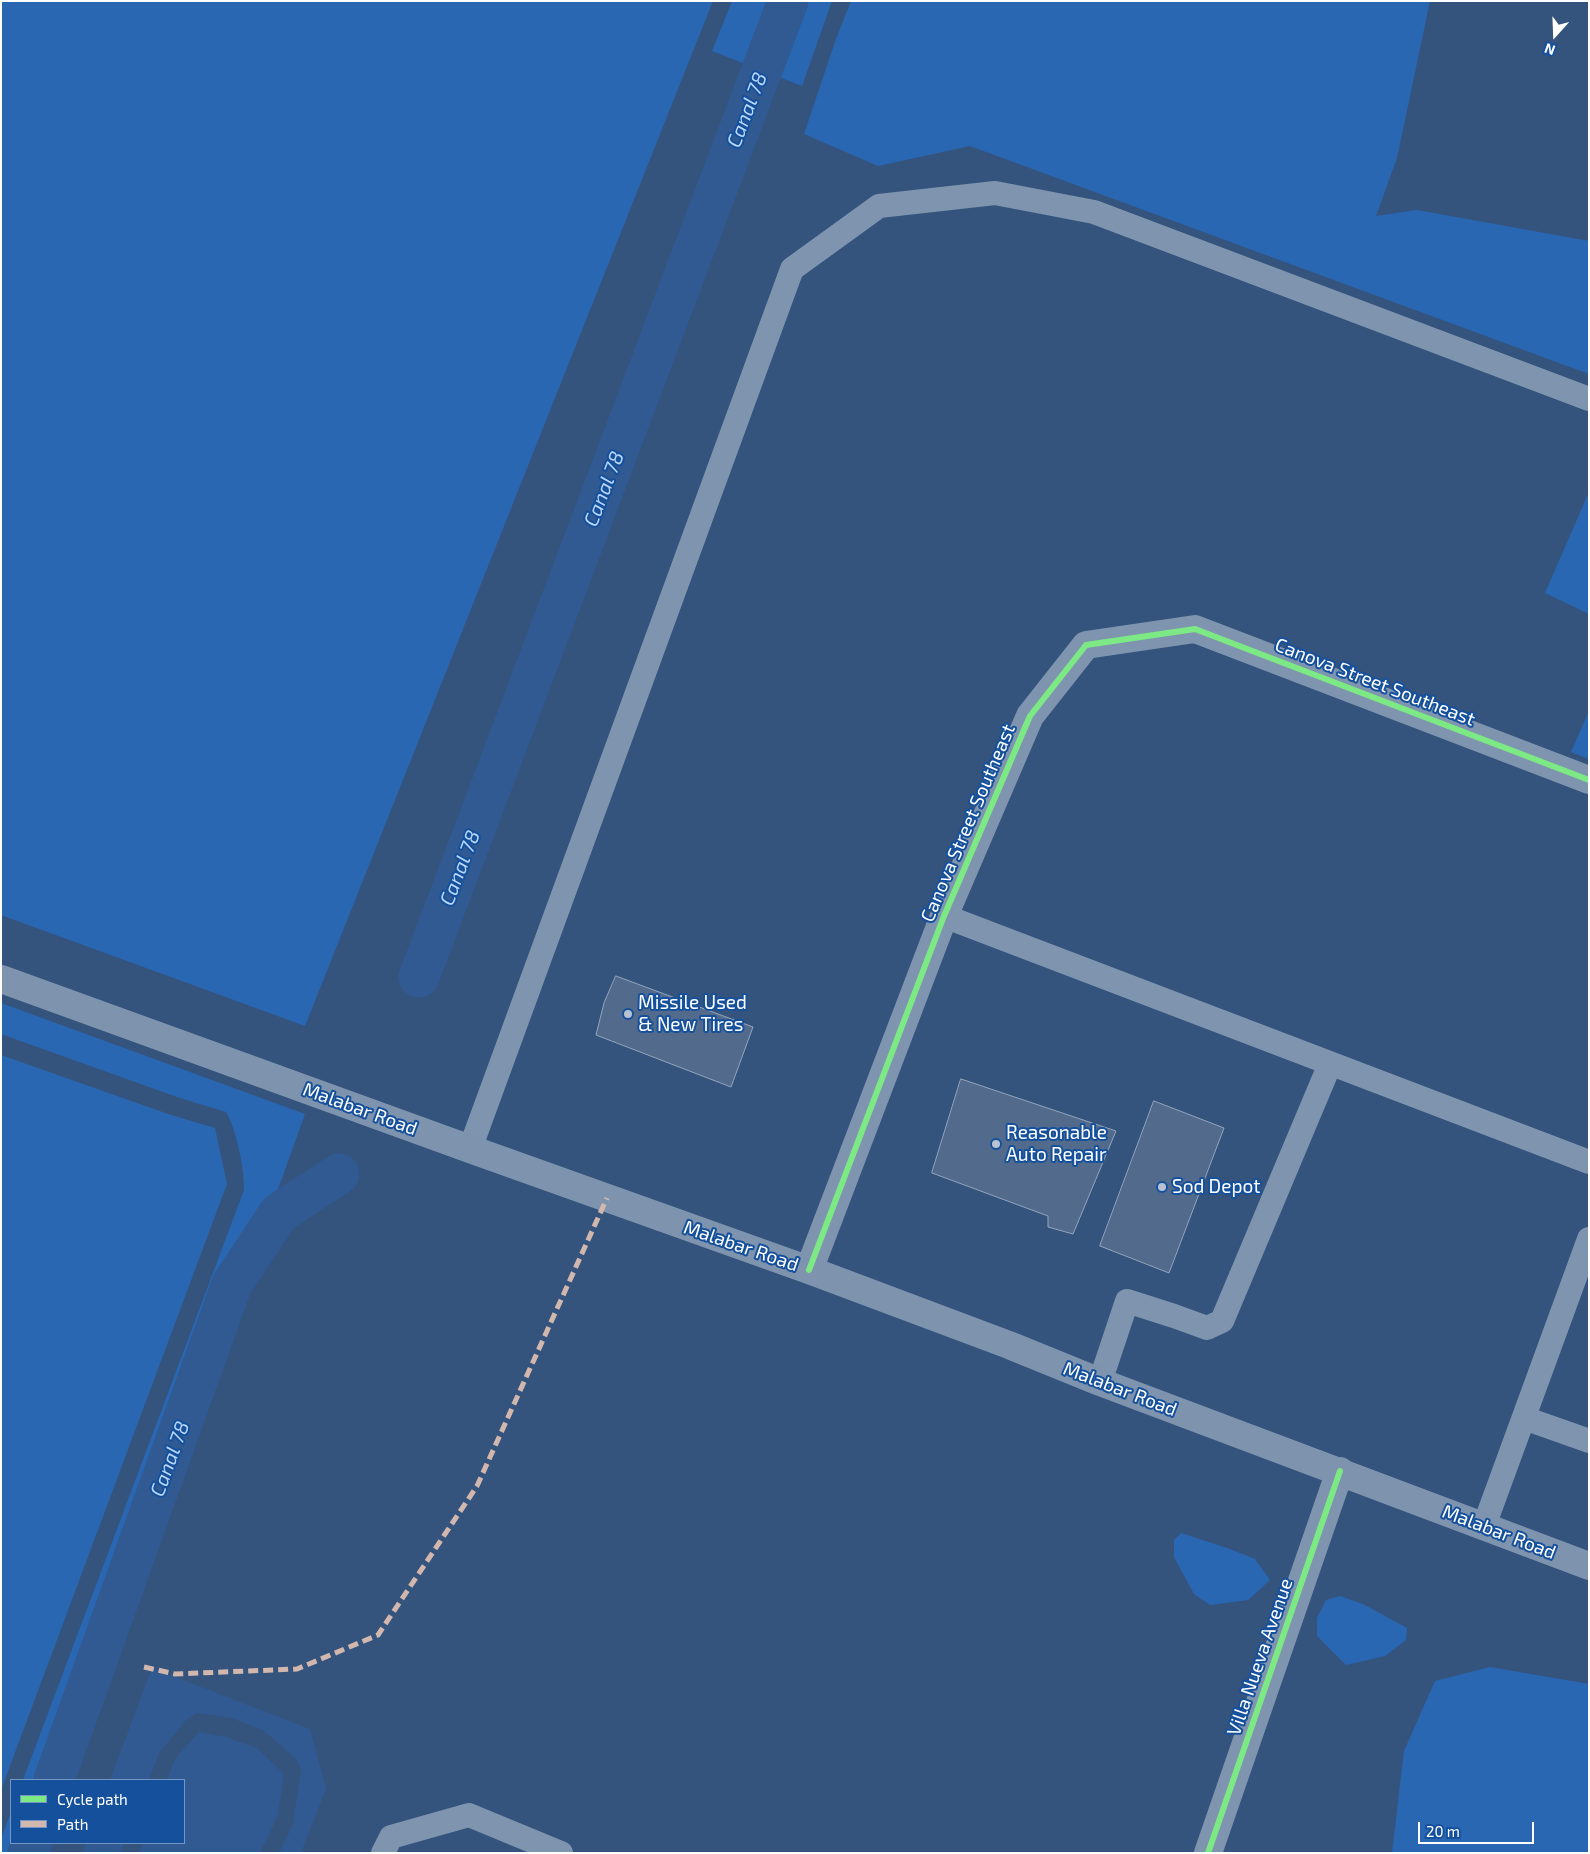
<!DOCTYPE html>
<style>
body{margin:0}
#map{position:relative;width:1590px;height:1854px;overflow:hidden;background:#34547e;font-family:"Exo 2",sans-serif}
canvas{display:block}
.frame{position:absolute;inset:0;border:2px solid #fff;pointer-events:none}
.legend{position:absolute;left:10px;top:1779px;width:175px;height:65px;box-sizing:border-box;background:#15509d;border:1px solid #7396c4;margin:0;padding:6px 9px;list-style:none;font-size:15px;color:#fff}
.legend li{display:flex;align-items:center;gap:10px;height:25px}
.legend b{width:25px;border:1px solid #7396c4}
.north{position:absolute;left:1530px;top:10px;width:50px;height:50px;-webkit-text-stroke:4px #15509d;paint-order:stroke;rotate:200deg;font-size:14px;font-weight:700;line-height:20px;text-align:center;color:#fff}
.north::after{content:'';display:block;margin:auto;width:18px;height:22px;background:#fff;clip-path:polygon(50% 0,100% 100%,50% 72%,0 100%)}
.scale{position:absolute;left:1418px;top:1822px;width:116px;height:22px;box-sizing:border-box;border:2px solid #fff;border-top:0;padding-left:6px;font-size:15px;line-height:18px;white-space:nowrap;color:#fff;-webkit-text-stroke:4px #15509d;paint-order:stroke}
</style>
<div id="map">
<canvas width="1590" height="1854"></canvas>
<div class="frame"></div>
<ul class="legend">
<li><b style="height:6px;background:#7ce984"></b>Cycle path</li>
<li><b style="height:6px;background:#d1b7ad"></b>Path</li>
</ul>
<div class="north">N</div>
<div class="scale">20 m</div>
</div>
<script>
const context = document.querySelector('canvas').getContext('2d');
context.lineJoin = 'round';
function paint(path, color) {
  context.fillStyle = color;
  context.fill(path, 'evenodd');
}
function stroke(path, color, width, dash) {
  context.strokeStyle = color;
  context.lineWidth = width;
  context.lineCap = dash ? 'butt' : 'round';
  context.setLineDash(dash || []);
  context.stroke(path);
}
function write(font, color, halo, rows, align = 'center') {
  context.font = font + ' "Exo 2",sans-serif';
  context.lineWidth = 4;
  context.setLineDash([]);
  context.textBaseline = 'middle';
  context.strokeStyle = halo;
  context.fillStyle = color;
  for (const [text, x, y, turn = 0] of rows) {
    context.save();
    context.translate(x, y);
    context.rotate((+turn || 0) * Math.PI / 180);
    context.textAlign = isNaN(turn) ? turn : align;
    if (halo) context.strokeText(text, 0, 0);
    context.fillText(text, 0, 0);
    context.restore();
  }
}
paint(new Path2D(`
 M 1,1 L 713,1 L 305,1026 L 1,915 Z
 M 732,1 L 832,1 L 802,86 L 712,51 Z
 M 851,1 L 1430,1 L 1397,158 L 1376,216 L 1417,210 L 1589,241 L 1589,374 L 970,146 L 878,166 L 804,134 L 836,39 Z
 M 1589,492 L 1589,614 L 1545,593 Z
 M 1589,711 L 1589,759 L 1571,752 Z
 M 1,1003 L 305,1114 L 66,1780 L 23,1780 L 244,1190 C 245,1171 236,1128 226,1112 L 177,1097 L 1,1034 Z
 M 1,1055 L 171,1115 L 215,1128 L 227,1184 L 1,1790 Z
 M 1181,1533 L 1230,1549 L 1255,1559 L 1270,1580 L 1248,1600 L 1210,1605 L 1194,1594 L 1174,1557 L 1174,1540 Z
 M 1340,1596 L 1363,1604 L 1407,1628 L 1406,1640 L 1385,1656 L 1346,1665 L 1317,1636 L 1317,1618 L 1326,1600 Z
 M 1490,1667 L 1589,1684 L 1589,1853 L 1392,1853 L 1404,1751 L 1435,1681 Z
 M 11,1812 L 11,1843 L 37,1843 L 32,1853 L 1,1853 L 1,1839 Z`), '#2a67b3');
paint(new Path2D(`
 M 152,1668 L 310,1729 L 326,1789 L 301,1853 L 279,1853 L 293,1824 L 301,1769 L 296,1759 L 263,1730 L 231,1718 L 197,1713 L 187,1719 L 159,1753 L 149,1780 L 110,1780 Z
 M 199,1732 L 226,1737 L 257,1748 L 284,1774 L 278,1815 L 260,1853 L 139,1853 L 143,1843 L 184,1843 L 184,1780 L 167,1780 L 175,1759 Z
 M 86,1843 L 124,1843 L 121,1853 L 82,1853 Z`), '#305a91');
stroke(new Path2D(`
 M 419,977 L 788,1
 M 54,1780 L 232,1284 L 279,1213 L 339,1174
 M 28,1853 L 32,1843`), '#305a91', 41);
const building = new Path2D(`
 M 616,976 L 753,1027 L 731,1087 L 596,1035 L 604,1003 Z
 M 961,1079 L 1116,1131 L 1073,1234 L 1048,1227 L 1048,1216 L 932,1173 Z
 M 1154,1101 L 1224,1128 L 1169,1273 L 1100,1246 Z`);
paint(building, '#526b8c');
stroke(building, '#94a5bd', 1);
stroke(new Path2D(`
 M 944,916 L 1589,1162
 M 470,1149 L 792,269 L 879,206 L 995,193 L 1094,212 L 1589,399
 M 1100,1382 L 1127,1301 L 1174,1316 L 1207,1328 L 1222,1321 L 1330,1064
 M 1524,1418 L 1589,1441
 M 1484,1526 L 1589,1239
 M 383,1853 L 391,1837 L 469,1815 L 561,1853`), '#7f95af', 24);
stroke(new Path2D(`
 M 809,1270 L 944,916 L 1030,716 L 1086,645 L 1195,629 L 1589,780
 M 1208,1853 L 1340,1471`), '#7f95af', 28);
stroke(new Path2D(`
 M 1,979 L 470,1149 L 809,1270 L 1009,1345 L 1100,1382 L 1589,1566`), '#7e93ad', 28);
stroke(new Path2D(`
 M 144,1667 L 175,1674 L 297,1669 L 378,1635 L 477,1486 L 607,1198`), '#d1b7ad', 5, [10, 5]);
stroke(new Path2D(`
 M 809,1270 L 944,916 L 1030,716 L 1086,645 L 1195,629 L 1589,780
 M 1208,1853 L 1340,1471`), '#7ce984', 6);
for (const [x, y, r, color] of [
 [628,1014,5,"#b8c3d2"],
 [996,1144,5,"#b8c3d2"],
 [1162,1187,5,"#b8c3d2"]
]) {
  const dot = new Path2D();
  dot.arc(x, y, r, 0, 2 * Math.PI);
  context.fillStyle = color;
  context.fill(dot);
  stroke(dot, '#15509d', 2);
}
write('19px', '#fff', '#15509d', [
 ["Canova Street Southeast",1375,682,21],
 ["Canova Street Southeast",968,823,-67],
 ["Malabar Road",360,1109,20],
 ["Malabar Road",741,1246,19],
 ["Malabar Road",1120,1389,21],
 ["Malabar Road",1499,1532,21],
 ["Villa Nueva Avenue",1260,1657,-71]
]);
write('19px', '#fff', '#15509d', [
 ["Missile Used",638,1003],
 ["& New Tires",638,1025],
 ["Reasonable",1006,1133],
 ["Auto Repair",1006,1155],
 ["Sod Depot",1172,1187]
], 'left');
write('italic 20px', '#b9d6f9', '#15509d', [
 ["Canal 78",747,110,-69],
 ["Canal 78",604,489,-69],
 ["Canal 78",460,868,-69],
 ["Canal 78",170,1459,-70]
]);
</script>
